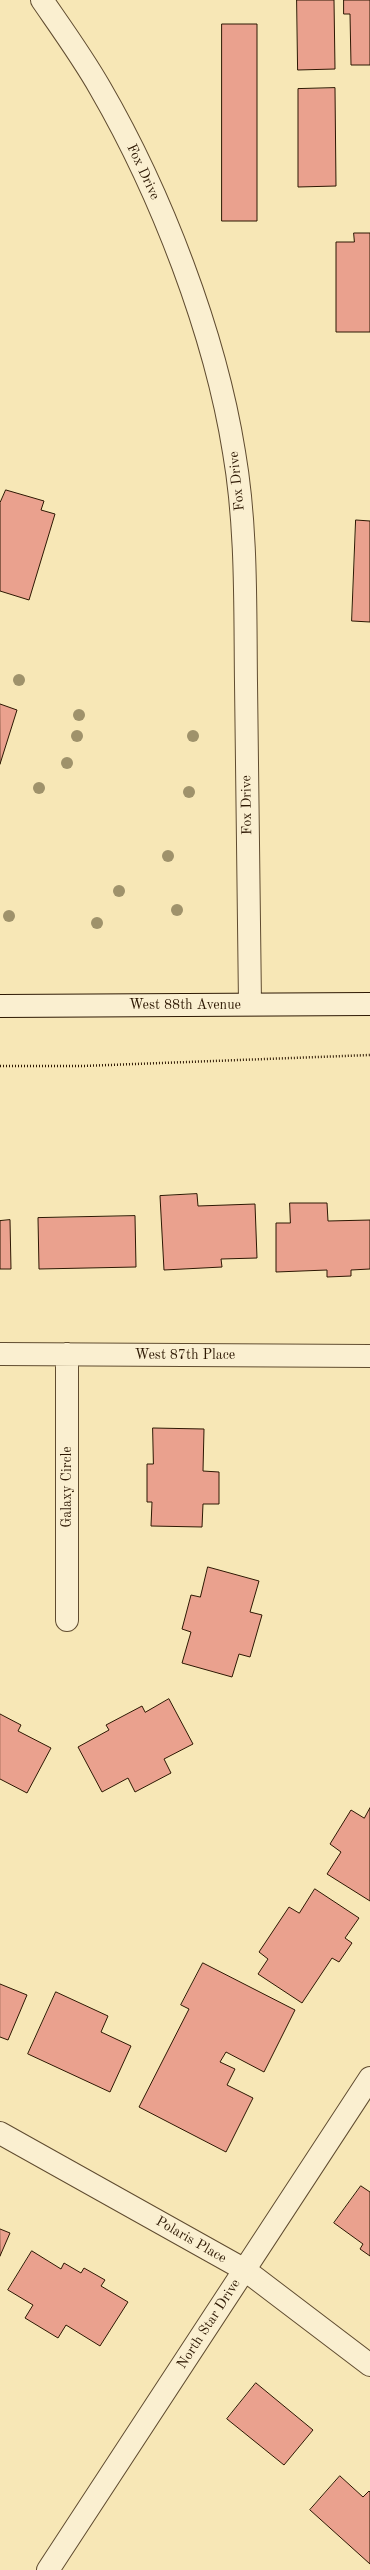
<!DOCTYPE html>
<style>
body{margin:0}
canvas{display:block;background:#f7e7b6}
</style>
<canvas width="370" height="2570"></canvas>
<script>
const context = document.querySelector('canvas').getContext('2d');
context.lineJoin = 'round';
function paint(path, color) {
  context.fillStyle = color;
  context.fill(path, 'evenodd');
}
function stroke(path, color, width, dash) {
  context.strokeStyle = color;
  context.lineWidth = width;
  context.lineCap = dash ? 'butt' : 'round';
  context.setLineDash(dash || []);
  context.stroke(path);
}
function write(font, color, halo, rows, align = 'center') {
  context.font = font + ' "Old Standard TT",serif';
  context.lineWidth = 4;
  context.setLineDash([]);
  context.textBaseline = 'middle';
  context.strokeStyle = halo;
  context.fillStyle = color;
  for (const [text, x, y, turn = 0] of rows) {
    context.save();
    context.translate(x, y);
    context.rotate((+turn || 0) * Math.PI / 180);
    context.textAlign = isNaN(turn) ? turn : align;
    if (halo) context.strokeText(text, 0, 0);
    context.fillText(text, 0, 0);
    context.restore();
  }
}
const building = new Path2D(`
 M 297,0 L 334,0 L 335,69 L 298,70 Z
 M 344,0 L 370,0 L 370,65 L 351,65 L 350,14 L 344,14 Z
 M 222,24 L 257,24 L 257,221 L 222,221 Z
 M 335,88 L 336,186 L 298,187 L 298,89 Z
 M 354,233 L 370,233 L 370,332 L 336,332 L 336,242 L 354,242 Z
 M 6,490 L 44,501 L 41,510 L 55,514 L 29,600 L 0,591 L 0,503 Z
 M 356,520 L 370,521 L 370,622 L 352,621 Z
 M 0,704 L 17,710 L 0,764 Z
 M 197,1194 L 198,1206 L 255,1204 L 257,1258 L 221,1259 L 222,1267 L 164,1270 L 160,1196 Z
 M 290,1203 L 327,1203 L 328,1221 L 370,1220 L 370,1269 L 351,1270 L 351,1276 L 327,1277 L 327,1270 L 276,1272 L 276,1223 L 290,1223 Z
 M 135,1216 L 136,1267 L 39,1269 L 38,1218 Z
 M 10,1220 L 11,1269 L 0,1269 L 0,1221 Z
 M 153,1428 L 204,1429 L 203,1471 L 219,1472 L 219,1504 L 203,1504 L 202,1527 L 151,1526 L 152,1502 L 147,1502 L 147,1464 L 153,1464 Z
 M 208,1567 L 259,1581 L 250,1612 L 262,1615 L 250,1657 L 239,1654 L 232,1677 L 182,1663 L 191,1632 L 182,1629 L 191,1595 L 200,1597 Z
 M 169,1699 L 193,1744 L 164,1759 L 171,1773 L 135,1792 L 128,1778 L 102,1792 L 78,1747 L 109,1730 L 106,1725 L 142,1706 L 145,1712 Z
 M 0,1714 L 21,1725 L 18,1731 L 51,1748 L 27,1793 L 0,1779 Z
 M 370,1808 L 370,1901 L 327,1874 L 341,1852 L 330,1844 L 351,1810 L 364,1818 Z
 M 315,1889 L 359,1918 L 345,1938 L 352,1943 L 339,1962 L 332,1958 L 302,2003 L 258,1974 L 268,1959 L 259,1952 L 289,1907 L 299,1913 Z
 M 203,1963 L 295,2010 L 264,2072 L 226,2052 L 220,2062 L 235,2069 L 227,2085 L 253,2098 L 226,2152 L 139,2107 L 189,2009 L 181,2005 Z
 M 0,1984 L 27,1995 L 8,2040 L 0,2037 Z
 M 56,1992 L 108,2016 L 101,2032 L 131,2046 L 110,2092 L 28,2054 Z
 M 361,2186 L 370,2192 L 370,2256 L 360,2249 L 363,2244 L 334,2223 Z
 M 0,2229 L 10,2233 L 0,2256 Z
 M 32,2251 L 61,2269 L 64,2263 L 81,2273 L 84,2268 L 105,2280 L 101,2286 L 128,2302 L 100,2346 L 66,2325 L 58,2338 L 25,2318 L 33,2305 L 8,2290 Z
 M 256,2383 L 313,2430 L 284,2465 L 227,2419 Z
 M 340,2476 L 363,2497 L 369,2491 L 370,2492 L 370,2564 L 310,2510 Z`);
paint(building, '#eaa18e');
stroke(building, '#2d1803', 1);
const minor = new Path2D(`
 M 42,0 C 62,29 83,58 100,88 C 161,193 215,333 234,452 C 247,527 245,607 246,683 C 247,790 248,897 250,1004
 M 0,1354 L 370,1356
 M 67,1620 L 67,1354
 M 0,2133 L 245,2270 L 370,2365
 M 48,2570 L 370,2078`);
const secondary = new Path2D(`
 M 0,1006 L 370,1004`);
stroke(minor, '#604c30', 24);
stroke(secondary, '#2d1803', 24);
stroke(new Path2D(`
 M 0,1066 L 83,1066 L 370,1055`), '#2d1803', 2.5, [1, 2]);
stroke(minor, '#faefd0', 22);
stroke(secondary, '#faefd0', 22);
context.fillStyle = '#9f926b';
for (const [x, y] of [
 [19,680],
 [79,715],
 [77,736],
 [193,736],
 [67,763],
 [39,788],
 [189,792],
 [168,856],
 [119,891],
 [177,910],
 [9,916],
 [97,923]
]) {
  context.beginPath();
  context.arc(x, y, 6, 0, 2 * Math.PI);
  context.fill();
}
write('14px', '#2d1803', '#faefd0', [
 ["Fox Drive",143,172,65],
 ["Fox Drive",237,481,-96],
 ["Fox Drive",247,805,-91],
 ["West 88th Avenue",185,1005],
 ["West 87th Place",185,1355],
 ["Galaxy Circle",67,1487,-90],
 ["Polaris Place",191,2240,30],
 ["North Star Drive",209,2324,-57]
]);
</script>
